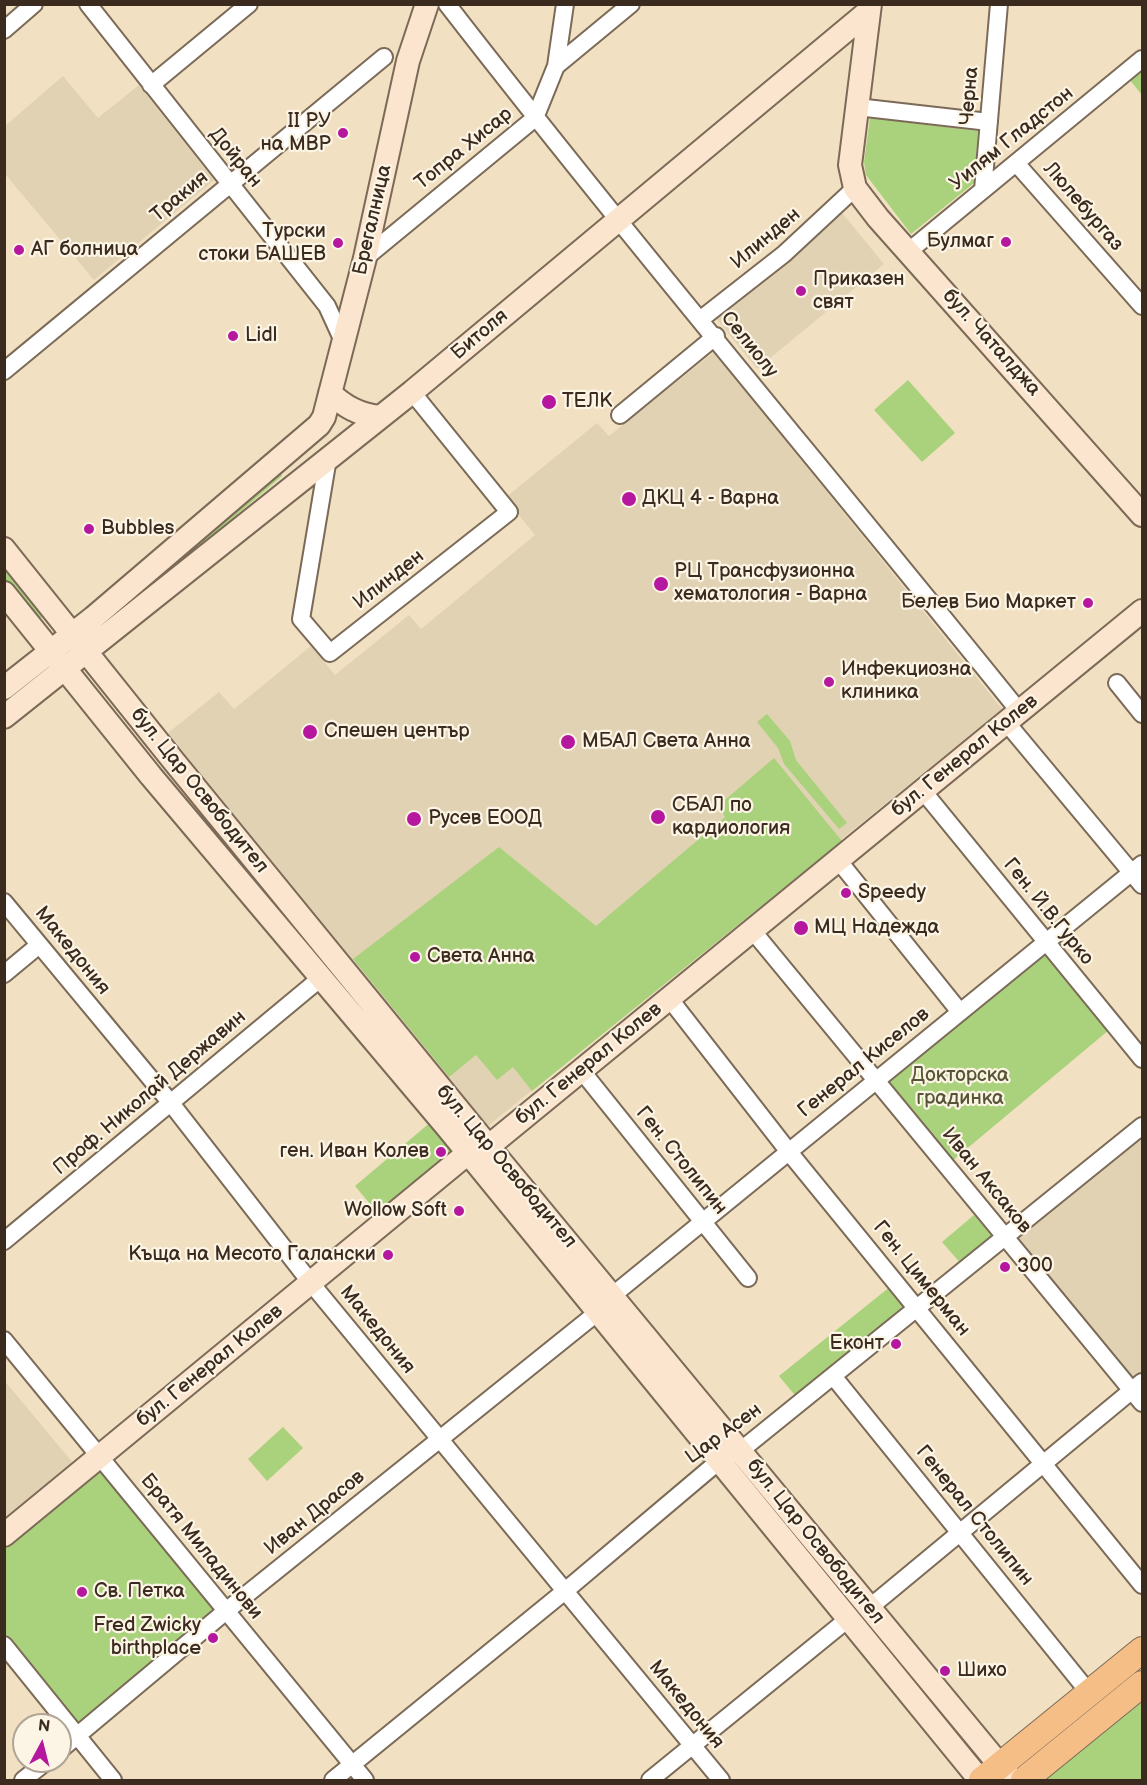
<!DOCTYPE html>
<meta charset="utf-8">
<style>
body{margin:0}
#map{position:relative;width:1147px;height:1785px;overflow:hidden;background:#f1e0c1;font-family:"Balsamiq Sans",sans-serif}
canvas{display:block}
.frame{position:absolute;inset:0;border:6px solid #3b2a1e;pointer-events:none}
.north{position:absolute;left:12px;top:1713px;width:60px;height:60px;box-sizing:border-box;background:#fcf5e5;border:2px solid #afa495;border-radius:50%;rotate:7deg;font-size:16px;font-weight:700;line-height:24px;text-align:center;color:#3b2a1e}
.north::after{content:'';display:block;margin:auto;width:21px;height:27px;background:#b5179e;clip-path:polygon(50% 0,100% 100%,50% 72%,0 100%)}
</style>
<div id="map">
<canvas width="1147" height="1785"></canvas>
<div class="frame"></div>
<div class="north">N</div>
</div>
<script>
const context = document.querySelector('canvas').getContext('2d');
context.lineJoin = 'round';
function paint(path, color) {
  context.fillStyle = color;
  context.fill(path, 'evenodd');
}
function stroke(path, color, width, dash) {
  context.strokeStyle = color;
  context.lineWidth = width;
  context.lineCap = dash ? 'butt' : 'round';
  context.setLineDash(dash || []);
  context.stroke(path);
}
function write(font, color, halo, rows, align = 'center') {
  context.font = font + ' "Balsamiq Sans",sans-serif';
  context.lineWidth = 4.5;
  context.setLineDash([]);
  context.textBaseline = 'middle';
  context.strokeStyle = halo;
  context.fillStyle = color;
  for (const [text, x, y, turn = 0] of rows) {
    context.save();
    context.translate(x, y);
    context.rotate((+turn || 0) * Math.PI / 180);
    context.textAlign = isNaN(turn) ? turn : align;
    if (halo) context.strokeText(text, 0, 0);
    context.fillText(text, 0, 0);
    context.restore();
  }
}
paint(new Path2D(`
 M 63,76 L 98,118 L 139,85 L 214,180 L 94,280 L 5,174 L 5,126 Z
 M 842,213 L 884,264 L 757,369 L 716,318 Z
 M 714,352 L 1002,709 L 488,1126 L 168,733 L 219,692 L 234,709 L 311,646 L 335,675 L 409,615 L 421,629 L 535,535 L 505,498 L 597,423 L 609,436 Z
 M 1142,1133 L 1142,1373 L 1134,1381 L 1016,1238 Z
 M 4,1380 L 73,1463 L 4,1520 Z`), '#e2d2b4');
paint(new Path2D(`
 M 1142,68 L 1142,95 L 1129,79 Z
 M 870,118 L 978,131 L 974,183 L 911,234 L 866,175 L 864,162 Z
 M 908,380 L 955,433 L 922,462 L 874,410 Z
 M 281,470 L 282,476 L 113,621 L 109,617 Z
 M 4,549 L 53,611 L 30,624 L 5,591 Z
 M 767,714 L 790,741 L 796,760 L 847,823 L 839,829 L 784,764 L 778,748 L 757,722 Z
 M 774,758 L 842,841 L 532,1091 L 513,1067 L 497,1080 L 476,1055 L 449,1077 L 353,959 L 499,847 L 596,926 L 725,817 L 719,805 Z
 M 1046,953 L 1109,1030 L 952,1161 L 886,1081 Z
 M 432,1121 L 459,1154 L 381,1217 L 355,1186 Z
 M 974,1215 L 994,1238 L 962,1265 L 942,1242 Z
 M 891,1286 L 909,1309 L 798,1399 L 779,1376 Z
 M 283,1427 L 303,1448 L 267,1481 L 248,1459 Z
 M 101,1466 L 218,1610 L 78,1728 L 5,1636 L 5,1542 Z
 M 1142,1699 L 1142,1780 L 1043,1780 Z`), '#aad27c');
const street = new Path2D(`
 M 88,4 L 327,306 L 343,341
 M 447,4 C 633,244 829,475 1019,711
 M 4,30 L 34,4
 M 556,66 L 565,4
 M 151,85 L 249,4
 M 857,107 L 989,122
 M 1016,163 L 1142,306
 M 983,190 L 999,4
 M 909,251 L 1142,59
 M 365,258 L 535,118 L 556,66 L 631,4
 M 701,319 L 784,254 L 855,188
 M 4,371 L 384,57
 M 620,415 L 716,336
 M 328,458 L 301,619 L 330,653 L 509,512 L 412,392
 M 1117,683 L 1142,714
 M 1006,722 L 1142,885
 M 923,791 L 1142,1059
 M 838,860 L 960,1012
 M 4,902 L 170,1102 L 311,1283 L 721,1780
 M 752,930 L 1142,1403
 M 4,974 L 39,945
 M 669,998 L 789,1152 L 1142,1585
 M 581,1070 L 748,1278
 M 4,1241 L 322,977
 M 613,1295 L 1142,864
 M 4,1340 L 365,1780
 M 833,1376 L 1082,1684
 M 869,1608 L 1142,1382
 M 4,1645 L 113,1780
 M 60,1750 L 226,1611 L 598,1312
 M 23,1780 L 47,1761
 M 333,1780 L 565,1591 L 719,1461 L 740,1451 L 1142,1126
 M 650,1780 L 848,1619`);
const secondary = new Path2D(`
 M 870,4 L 850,165 L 855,188 L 878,218 L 1142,515
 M 330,393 C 345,407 358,414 379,417
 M 4,549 L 172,759 L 501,1162 L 1012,1780
 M 4,593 L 151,776 L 447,1127 L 980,1780
 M 4,688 L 93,618 L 319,425 L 324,417 L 365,258 L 408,61 L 427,4
 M 4,717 L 412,392 L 869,11
 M 4,1535 L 468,1153 L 489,1146 L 1142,611`);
const primary = new Path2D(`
 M 982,1780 L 1142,1650
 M 1024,1780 L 1142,1684`);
stroke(street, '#7b6a57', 20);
stroke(secondary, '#7b6a57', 26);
stroke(primary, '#7b6a57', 28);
stroke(street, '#fff', 16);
stroke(secondary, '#fbe5cf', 22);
stroke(primary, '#f6be87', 26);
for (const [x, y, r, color] of [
 [343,133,6,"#b5179e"],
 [1006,242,6,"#b5179e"],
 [338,243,6,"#b5179e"],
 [19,250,6,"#b5179e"],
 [801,291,6,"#b5179e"],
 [233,336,6,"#b5179e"],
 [549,402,8,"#b5179e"],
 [629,499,8,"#b5179e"],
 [89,529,6,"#b5179e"],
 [661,584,8,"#b5179e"],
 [1088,603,6,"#b5179e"],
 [829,682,6,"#b5179e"],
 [310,732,8,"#b5179e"],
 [568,742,8,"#b5179e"],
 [658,817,8,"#b5179e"],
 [414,819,8,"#b5179e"],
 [846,893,6,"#b5179e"],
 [801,928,8,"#b5179e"],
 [415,957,6,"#b5179e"],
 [441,1152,6,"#b5179e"],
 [459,1211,6,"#b5179e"],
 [388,1255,6,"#b5179e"],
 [1005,1267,6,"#b5179e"],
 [896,1344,6,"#b5179e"],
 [82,1592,6,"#b5179e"],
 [213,1638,6,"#b5179e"],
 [945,1671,6,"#b5179e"]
]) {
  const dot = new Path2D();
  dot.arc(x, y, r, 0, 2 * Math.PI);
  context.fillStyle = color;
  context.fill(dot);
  stroke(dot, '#fcf5e5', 2);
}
write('20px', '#3b2a1e', '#fcf5e5', [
 ["Черна",970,96,-85],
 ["Уилям Гладстон",1012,139,-39],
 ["Топра Хисар",464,149,-39],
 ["Дойран",235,158,51],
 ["Тракия",180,197,-40],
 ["Люлебургаз",1083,207,49],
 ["Брегалница",373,220,-77],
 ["Илинден",766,239,-40],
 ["Битоля",480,335,-40],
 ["бул. Чаталджа",991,343,48],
 ["Селиолу",749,345,51],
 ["Илинден",389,580,-38],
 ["бул. Генерал Колев",965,756,-39],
 ["бул. Цар Освободител",199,791,51],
 ["Ген. Й.В.Гурко",1048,912,51],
 ["Македония",72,951,51],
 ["Генерал Киселов",864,1063,-39],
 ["бул. Генерал Колев",589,1064,-39],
 ["Проф. Николай Державин",150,1093,-40],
 ["Ген. Столипин",681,1161,51],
 ["бул. Цар Освободител",506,1167,50],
 ["Иван Аксаков",986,1181,51],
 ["Ген. Цимерман",921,1279,51],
 ["Македония",377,1330,51],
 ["бул. Генерал Колев",210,1366,-39],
 ["Цар Асен",724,1434,-36],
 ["Иван Драсов",315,1513,-39],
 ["Генерал Столипин",974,1516,51],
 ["бул. Цар Освободител",815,1542,51],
 ["Братя Миладинови",201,1547,51],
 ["Македония",686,1705,51]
]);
write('20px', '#3b2a1e', '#fcf5e5', [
 ["II РУ",331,122,"right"],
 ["на МВР",331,145,"right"],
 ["Турски",326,232,"right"],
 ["стоки БАШЕВ",326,255,"right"],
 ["Булмаг",994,242,"right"],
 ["АГ болница",31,250],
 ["Приказен",813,280],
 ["свят",813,303],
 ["Lidl",245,336],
 ["ТЕЛК",562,402],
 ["ДКЦ 4 - Варна",642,499],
 ["Bubbles",101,529],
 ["РЦ Трансфузионна",674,572],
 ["хематология - Варна",674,595],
 ["Белев Био Маркет",1076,603,"right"],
 ["Инфекциозна",841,670],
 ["клиника",841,693],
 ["Спешен център",324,732],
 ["МБАЛ Света Анна",582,742],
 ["СБАЛ по",672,806],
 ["кардиология",672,829],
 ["Русев ЕООД",428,819],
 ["Speedy",858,893],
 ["МЦ Надежда",814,928],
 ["Света Анна",427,957],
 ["ген. Иван Колев",429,1152,"right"],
 ["Wollow Soft",447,1211,"right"],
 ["Къща на Месото Галански",376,1255,"right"],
 ["300",1017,1267],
 ["Еконт",884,1344,"right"],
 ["Св. Петка",94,1592],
 ["Fred Zwicky",201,1626,"right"],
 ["birthplace",201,1649,"right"],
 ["Шихо",957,1671]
], 'left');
write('20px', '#575436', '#fcf5e5', [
 ["Докторска",960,1076],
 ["градинка",960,1099]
]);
</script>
